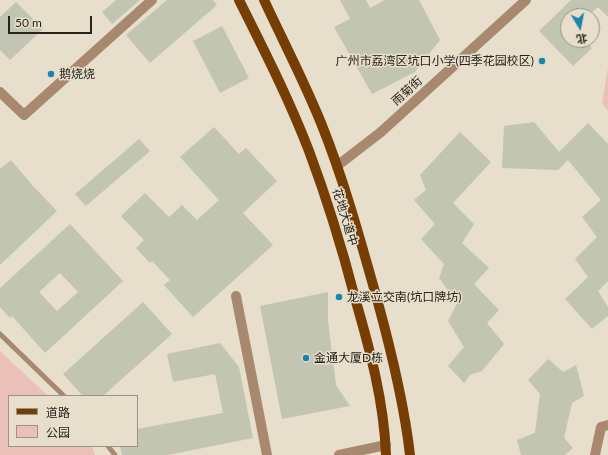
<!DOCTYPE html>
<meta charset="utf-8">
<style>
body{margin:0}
#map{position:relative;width:608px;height:455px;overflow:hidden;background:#e7decb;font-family:Lato,"Noto Sans SC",sans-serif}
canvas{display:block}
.legend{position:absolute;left:8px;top:395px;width:130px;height:52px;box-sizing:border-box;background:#e7decb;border:1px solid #9a9485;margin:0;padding:5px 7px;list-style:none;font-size:12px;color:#27241c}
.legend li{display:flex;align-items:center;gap:8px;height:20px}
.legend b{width:20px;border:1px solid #9a9485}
.north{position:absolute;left:560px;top:8px;width:40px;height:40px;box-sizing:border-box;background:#e7decb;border:1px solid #9a9485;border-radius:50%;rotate:170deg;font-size:11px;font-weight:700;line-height:16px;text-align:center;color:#27241c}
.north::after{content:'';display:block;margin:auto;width:14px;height:18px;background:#1785ac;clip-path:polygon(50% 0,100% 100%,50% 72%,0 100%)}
.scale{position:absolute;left:8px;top:16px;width:84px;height:18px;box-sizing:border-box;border:2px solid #27241c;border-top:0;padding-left:5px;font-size:12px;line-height:14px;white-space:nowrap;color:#27241c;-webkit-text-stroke:3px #e7decb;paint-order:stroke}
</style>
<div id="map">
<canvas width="608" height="455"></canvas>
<ul class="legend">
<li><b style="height:5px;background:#773e04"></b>道路</li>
<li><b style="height:11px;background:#eac0b9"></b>公园</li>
</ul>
<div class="north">北</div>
<div class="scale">50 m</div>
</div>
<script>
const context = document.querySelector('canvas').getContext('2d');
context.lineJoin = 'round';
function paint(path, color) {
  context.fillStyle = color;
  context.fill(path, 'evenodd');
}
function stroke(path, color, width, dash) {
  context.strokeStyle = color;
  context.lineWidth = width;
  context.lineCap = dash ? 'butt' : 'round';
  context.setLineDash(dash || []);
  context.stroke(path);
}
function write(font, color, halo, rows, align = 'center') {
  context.font = font + ' Lato,"Noto Sans SC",sans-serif';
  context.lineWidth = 3;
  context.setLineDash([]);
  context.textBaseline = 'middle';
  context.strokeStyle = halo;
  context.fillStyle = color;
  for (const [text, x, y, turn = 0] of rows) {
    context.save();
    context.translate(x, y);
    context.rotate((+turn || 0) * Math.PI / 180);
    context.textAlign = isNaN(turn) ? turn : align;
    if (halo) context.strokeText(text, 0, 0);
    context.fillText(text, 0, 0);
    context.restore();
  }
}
paint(new Path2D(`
 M 608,68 L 608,111 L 602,103 Z
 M 0,351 L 48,396 L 9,396 L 9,446 L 92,446 L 95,455 L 1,455 L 0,454 Z`), '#eac0b9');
paint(new Path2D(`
 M 116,0 L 140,0 L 112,24 L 102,12 Z
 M 167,0 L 213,0 L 217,5 L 150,63 L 126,35 Z
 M 340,0 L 366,0 L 370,8 L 385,0 L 419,0 L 440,40 L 415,72 L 372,94 L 334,27 L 350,19 Z
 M 571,0 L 608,0 L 608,17 L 598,7 L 588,16 L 568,16 L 568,40 L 585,40 L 592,48 L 573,66 L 539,31 Z
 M 16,2 L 43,29 L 10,60 L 0,50 L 0,17 Z
 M 222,26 L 249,78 L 220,93 L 193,41 Z
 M 534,122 L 559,152 L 588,123 L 608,144 L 608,281 L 598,291 L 608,307 L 608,316 L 592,329 L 565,299 L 588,277 L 575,259 L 597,237 L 582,217 L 601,200 L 568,160 L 558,170 L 502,168 L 504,126 Z
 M 214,127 L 239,154 L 246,148 L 277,181 L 243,213 L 273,245 L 193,317 L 164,285 L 170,280 L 152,261 L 150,263 L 136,248 L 144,240 L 121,216 L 145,193 L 169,217 L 182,205 L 197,220 L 219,200 L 180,157 Z
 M 460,132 L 491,162 L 453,203 L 474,224 L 462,243 L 489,268 L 474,284 L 499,310 L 487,323 L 504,344 L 482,371 L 470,375 L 464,383 L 448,366 L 464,347 L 448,321 L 457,303 L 439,278 L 444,264 L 421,239 L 435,224 L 414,200 L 426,190 L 420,175 Z
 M 139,139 L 150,151 L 86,206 L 75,194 Z
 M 11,160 L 32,185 L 57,211 L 0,265 L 0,169 Z
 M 70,224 L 123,281 L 45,353 L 12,316 L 10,318 L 0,307 L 0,288 ZM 60,273 L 78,292 L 57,311 L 39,292 Z
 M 328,292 L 328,321 L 336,385 L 350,406 L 282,419 L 260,306 Z
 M 143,302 L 172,334 L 103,396 L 83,396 L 63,374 Z
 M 220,343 L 239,367 L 253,438 L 168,455 L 122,455 L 120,446 L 137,446 L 137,429 L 223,413 L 215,374 L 173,382 L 167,354 Z
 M 548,359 L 563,372 L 576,365 L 584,396 L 572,403 L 564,438 L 573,448 L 565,455 L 521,455 L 517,440 L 535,433 L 540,394 L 528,380 Z`), '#c1c5b1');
stroke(new Path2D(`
 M 0,334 L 64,396
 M 108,446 L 115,455`), '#a98870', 5);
stroke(new Path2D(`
 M 0,92 L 24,115 L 152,0
 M 337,166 L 381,132 L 526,0
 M 236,296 L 267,455
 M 339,455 L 386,445
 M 595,455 L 601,427 L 608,425`), '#a98870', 10);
stroke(new Path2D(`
 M 239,0 C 264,50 289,99 309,151 C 327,199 342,248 355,298 C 370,350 384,401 386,455
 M 264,0 C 283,41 304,81 321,123 C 344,180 360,239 377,299 C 391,350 404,402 410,455`), '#773e04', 10);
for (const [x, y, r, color] of [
 [542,61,4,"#1785ac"],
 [51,74,4,"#1785ac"],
 [339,297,4,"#1785ac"],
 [306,358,4,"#1785ac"]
]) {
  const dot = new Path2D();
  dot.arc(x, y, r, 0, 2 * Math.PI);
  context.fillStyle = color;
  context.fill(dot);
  stroke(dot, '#e7decb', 1.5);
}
write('12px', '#27241c', '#e7decb', [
 ["广州市荔湾区坑口小学(四季花园校区)",534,61,"right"],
 ["鹅烧烧",59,74],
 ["龙溪立交南(坑口牌坊)",347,297],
 ["金通大厦D栋",314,358]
], 'left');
write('12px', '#27241c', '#e7decb', [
 ["雨菊街",407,91,-42],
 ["花地大道中",345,217,73]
]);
</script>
